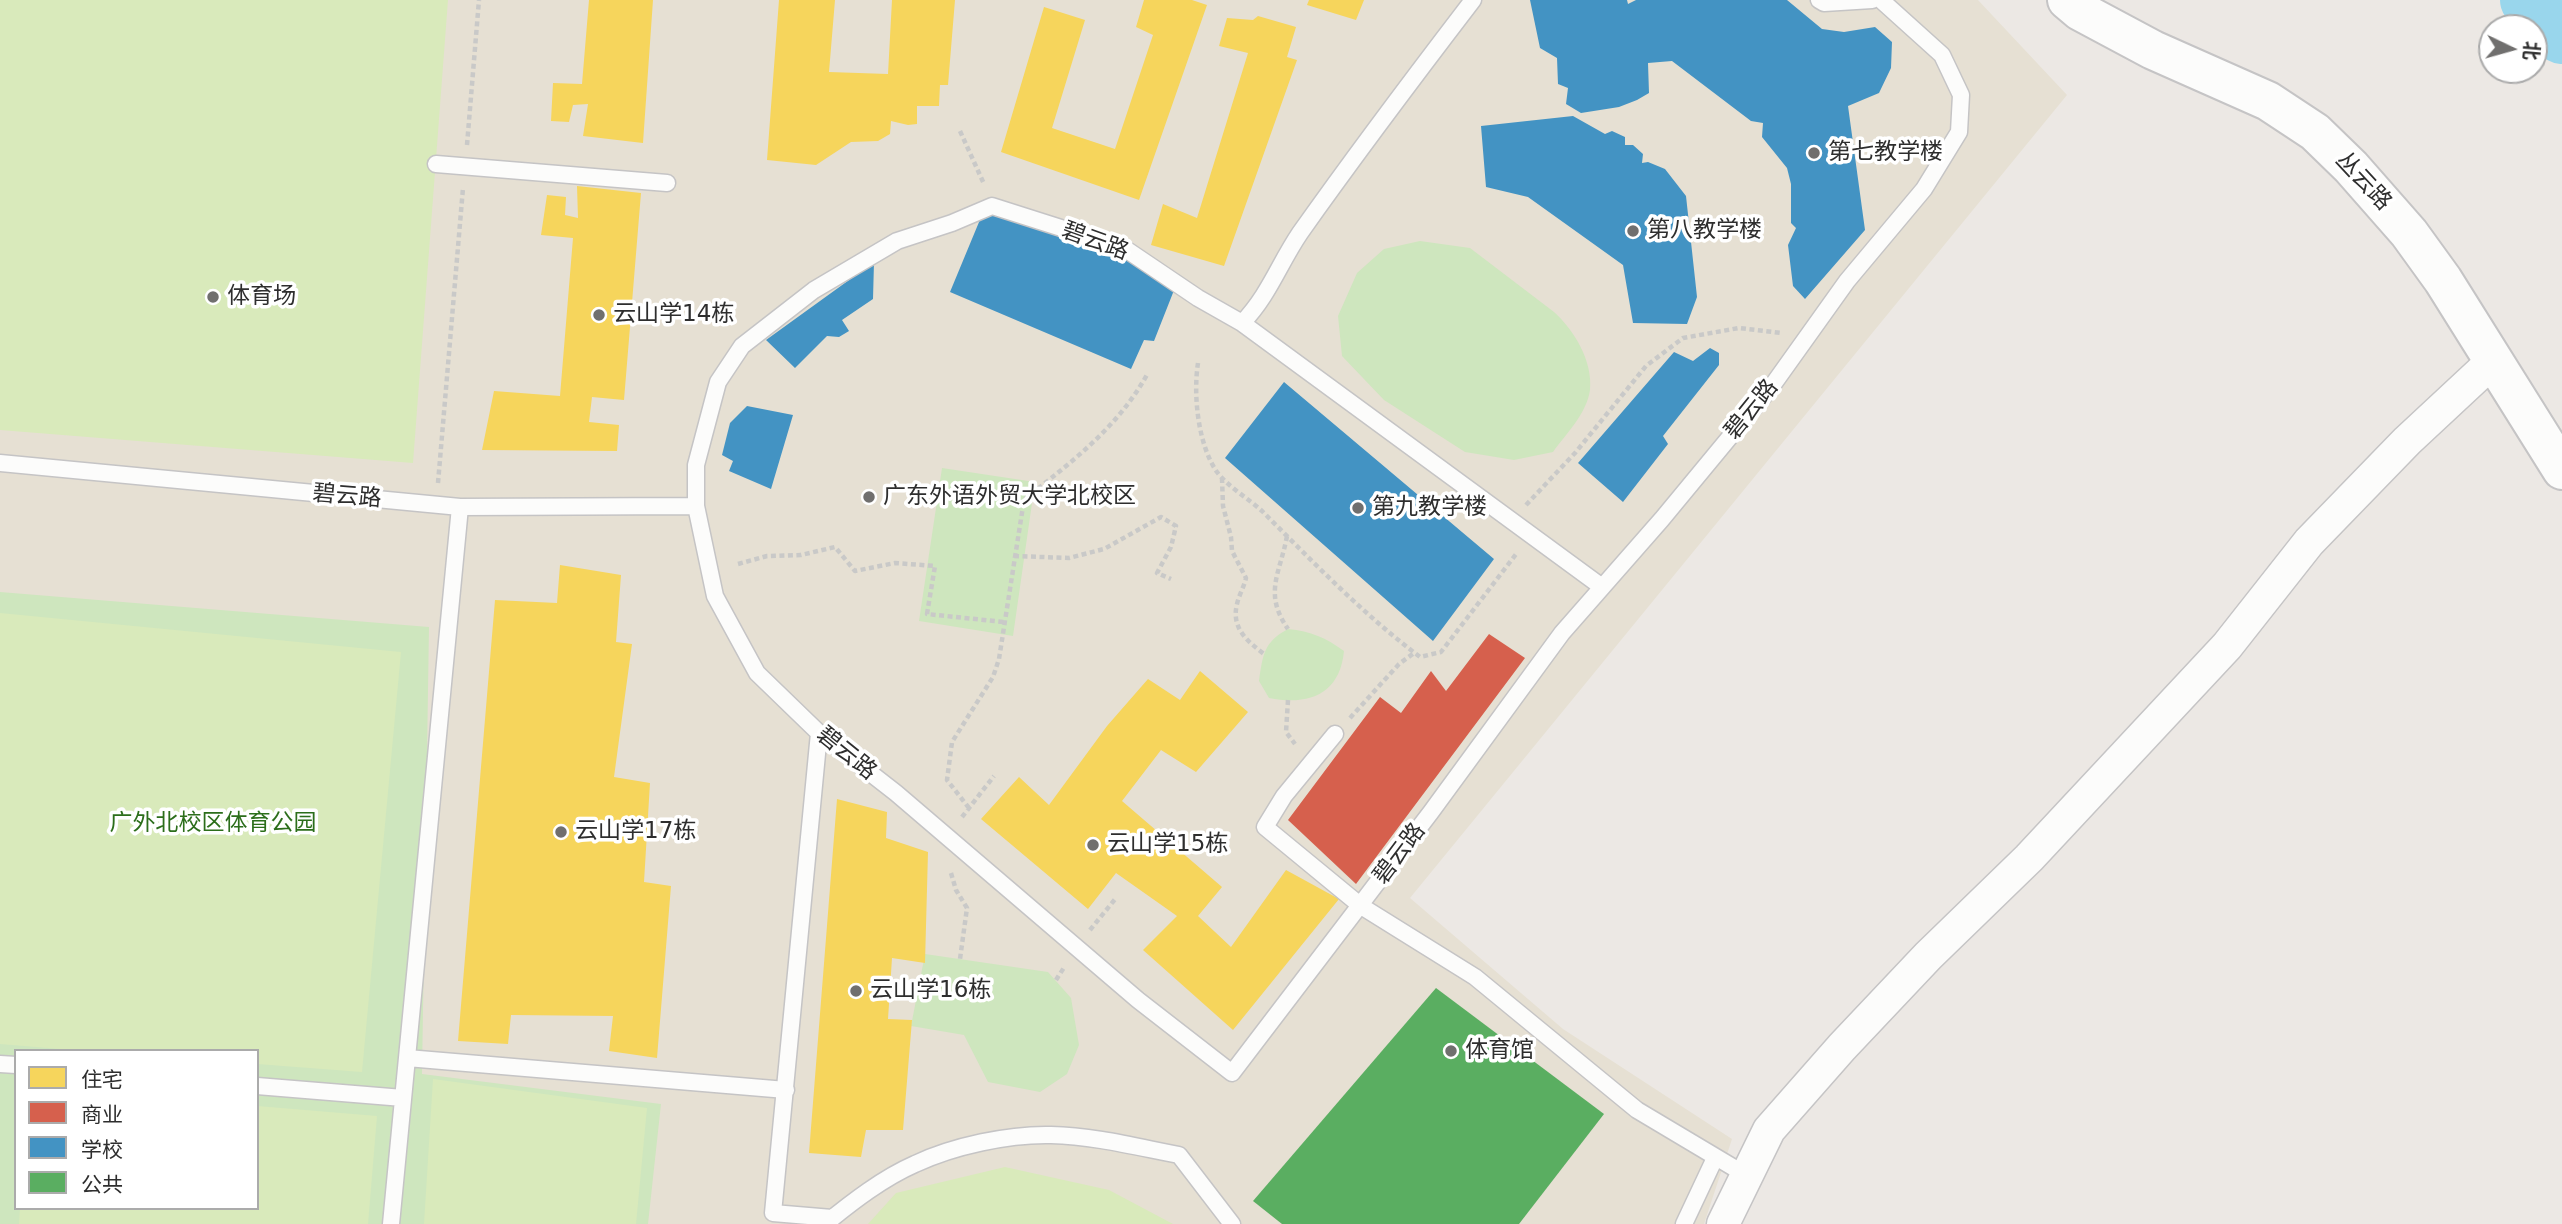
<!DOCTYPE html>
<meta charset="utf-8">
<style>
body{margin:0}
#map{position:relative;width:2562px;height:1224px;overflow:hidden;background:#ece8e4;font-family:"DejaVu Sans","Noto Sans SC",sans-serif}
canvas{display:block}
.legend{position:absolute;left:14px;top:1049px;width:245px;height:161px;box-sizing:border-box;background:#fff;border:2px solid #ababab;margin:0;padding:9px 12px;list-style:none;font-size:21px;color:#2e2e2e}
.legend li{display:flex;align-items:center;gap:14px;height:35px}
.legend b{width:35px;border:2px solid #ababab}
.north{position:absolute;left:2478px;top:14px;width:70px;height:70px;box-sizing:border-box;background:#fff;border:2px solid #ababab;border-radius:50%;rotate:95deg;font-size:19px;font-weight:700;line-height:28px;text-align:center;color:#2e2e2e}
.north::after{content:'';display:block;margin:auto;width:24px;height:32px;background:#706f6e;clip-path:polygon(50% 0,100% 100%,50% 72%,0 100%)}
</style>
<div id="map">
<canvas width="2562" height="1224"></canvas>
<ul class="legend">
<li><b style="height:19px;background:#f6d55c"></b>住宅</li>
<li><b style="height:19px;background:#d6604d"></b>商业</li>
<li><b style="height:19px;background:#4393c3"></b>学校</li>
<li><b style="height:19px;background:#5aae61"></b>公共</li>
</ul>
<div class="north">北</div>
</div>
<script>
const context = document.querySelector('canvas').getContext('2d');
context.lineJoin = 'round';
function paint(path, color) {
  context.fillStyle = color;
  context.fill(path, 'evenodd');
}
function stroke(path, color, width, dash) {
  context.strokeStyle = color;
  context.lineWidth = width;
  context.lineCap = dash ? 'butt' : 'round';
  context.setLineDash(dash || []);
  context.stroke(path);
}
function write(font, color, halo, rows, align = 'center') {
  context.font = font + ' "DejaVu Sans","Noto Sans SC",sans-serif';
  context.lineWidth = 7;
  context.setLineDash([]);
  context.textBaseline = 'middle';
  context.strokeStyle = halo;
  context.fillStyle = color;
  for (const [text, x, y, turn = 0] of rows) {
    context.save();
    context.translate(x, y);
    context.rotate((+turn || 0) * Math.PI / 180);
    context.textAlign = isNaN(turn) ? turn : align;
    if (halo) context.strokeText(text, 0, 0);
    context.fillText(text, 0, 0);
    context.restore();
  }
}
paint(new Path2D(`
 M 0,0 L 1978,0 L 2067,95 L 1410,898 L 1563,1029 L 1732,1139 L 1704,1224 L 0,1224 ZM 16,1051 L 257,1051 L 257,1208 L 16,1208 Z`), '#e6e0d3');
paint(new Path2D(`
 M 1420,241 L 1470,248 L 1554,312 C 1574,330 1593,361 1590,390 C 1587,413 1566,434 1553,452 L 1514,460 L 1465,452 L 1384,400 L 1342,356 L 1338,316 L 1357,273 L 1384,249 Z
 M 942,468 L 1035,482 L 1013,636 L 919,621 Z
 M 0,592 L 429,627 L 422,1074 L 661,1104 L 648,1224 L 0,1224 ZM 16,1051 L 257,1051 L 257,1208 L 16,1208 Z
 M 1288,629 C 1311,631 1326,638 1344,651 C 1340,694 1309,706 1269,698 L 1259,681 C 1263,654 1264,642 1288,629 Z
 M 925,954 L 1048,972 L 1071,998 L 1079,1045 L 1067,1074 L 1040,1092 L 988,1082 L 964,1035 L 911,1026 Z`), '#cee6be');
paint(new Path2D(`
 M 0,0 L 448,0 L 413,463 L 0,430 Z
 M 0,613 L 401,652 L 362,1072 L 257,1064 L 257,1051 L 84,1051 L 0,1044 Z
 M 433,1079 L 647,1108 L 636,1224 L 424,1224 Z
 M 257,1106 L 377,1116 L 368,1224 L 19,1224 L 20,1208 L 257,1208 Z
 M 1005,1167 L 1109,1190 L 1173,1224 L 868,1224 L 896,1193 Z`), '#d9eabb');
paint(new Path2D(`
 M 589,0 L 653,0 L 643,143 L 583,136 L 588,104 L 573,105 L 569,122 L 551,121 L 553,83 L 582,84 Z
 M 779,0 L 835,0 L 829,72 L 888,74 L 892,0 L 955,0 L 948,85 L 940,85 L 939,106 L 917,106 L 917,124 L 908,125 L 891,121 L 890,134 L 878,141 L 851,142 L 816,165 L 767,160 Z
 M 1144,0 L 1192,0 L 1207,5 L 1139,200 L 1001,152 L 1044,7 L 1085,20 L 1052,128 L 1115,149 L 1153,35 L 1136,27 Z
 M 1309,0 L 1364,0 L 1356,20 L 1307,5 Z
 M 1258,16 L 1296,27 L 1287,57 L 1297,60 L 1224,266 L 1151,245 L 1163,204 L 1197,218 L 1248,53 L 1219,46 L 1227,18 L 1253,20 Z
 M 577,186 L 641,193 L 624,400 L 592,397 L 589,422 L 619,425 L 617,451 L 482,450 L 494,391 L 560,396 L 573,238 L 541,235 L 547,195 L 566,197 L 565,215 L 578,218 Z
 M 560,565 L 621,575 L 616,642 L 632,644 L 614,777 L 650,783 L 644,882 L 671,886 L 657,1058 L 609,1051 L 613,1016 L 511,1015 L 508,1044 L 458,1041 L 495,600 L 557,603 Z
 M 1200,671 L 1248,712 L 1196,772 L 1161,750 L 1122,801 L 1222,887 L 1198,916 L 1231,947 L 1286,870 L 1339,899 L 1233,1030 L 1143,950 L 1177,916 L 1116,873 L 1088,909 L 981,819 L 1019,777 L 1049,805 L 1107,726 L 1148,679 L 1180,700 Z
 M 837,799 L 887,812 L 886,838 L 928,852 L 925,963 L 892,958 L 888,1019 L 912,1020 L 903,1130 L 866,1130 L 861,1157 L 809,1153 Z`), '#f6d55c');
paint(new Path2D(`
 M 1489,634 L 1525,658 L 1356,884 L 1288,820 L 1380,697 L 1401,713 L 1431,671 L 1446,691 Z`), '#d6604d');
paint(new Path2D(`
 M 1530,0 L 1627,0 L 1628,4 L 1636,0 L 1787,0 L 1822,29 L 1844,32 L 1875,27 L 1892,42 L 1891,68 L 1879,93 L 1848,106 L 1865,230 L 1805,299 L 1793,286 L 1788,245 L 1796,228 L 1791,223 L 1791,184 L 1787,168 L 1762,137 L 1763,123 L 1751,121 L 1672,61 L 1648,63 L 1649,93 L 1637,100 L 1619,107 L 1581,113 L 1566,104 L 1568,88 L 1558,84 L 1557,58 L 1540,48 Z
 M 1573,116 L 1605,134 L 1612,131 L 1625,137 L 1625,145 L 1633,145 L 1643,154 L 1642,163 L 1648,162 L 1665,169 L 1686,196 L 1697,297 L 1687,324 L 1633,323 L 1623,265 L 1528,197 L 1486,187 L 1481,126 Z
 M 984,210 L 1180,275 L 1154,341 L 1144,340 L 1131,369 L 950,292 Z
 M 874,262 L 873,299 L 842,320 L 849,331 L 839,337 L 827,336 L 795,368 L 766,340 Z
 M 1710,348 L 1719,353 L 1719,365 L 1663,436 L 1668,444 L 1623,502 L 1578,463 L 1674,352 L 1693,361 Z
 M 1284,382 L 1494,559 L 1433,641 L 1225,458 Z
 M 747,406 L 793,415 L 771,489 L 729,471 L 733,461 L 722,455 L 730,423 Z`), '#4393c3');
paint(new Path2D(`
 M 1436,988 L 1604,1114 L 1519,1224 L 1282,1224 L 1253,1201 Z`), '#5aae61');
stroke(new Path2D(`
 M 2529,0 L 2553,30 L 2562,35`), '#99d6ec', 58);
const lane = new Path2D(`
 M 1473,0 C 1414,77 1356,154 1300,233 C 1279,264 1269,295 1242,323 L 1198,298 L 1124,248 L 992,206 L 952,223 L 897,241 L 814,290 L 742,346 L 718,382 L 696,465 L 696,506 L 715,596 L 757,673 L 819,733 L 896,793 L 1138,1000 L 1232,1073 L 1431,812 L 1562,633 L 1662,519 L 1772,386 L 1847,281 L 1924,189 L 1959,132 L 1961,95 L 1942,55 L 1881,0
 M 1819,0 L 1824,3 L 1872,0
 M 436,164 L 667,183
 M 1242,323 L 1602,587
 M 0,463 L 460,507 L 696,506
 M 819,733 L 773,1213 L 832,1218
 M 1335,734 L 1284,796 L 1265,827 L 1361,906 L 1475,977 L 1637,1110 L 1746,1175
 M 407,1058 L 786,1090
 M 0,1064 L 16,1065
 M 257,1086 L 403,1098
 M 391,1224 L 460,507
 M 825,1224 C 852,1202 883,1178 915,1164 C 953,1146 1009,1134 1051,1135 C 1094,1136 1137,1147 1179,1155 L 1232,1224
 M 1684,1224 L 1715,1158`);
const street = new Path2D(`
 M 1723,1224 L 1769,1130 L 1842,1047 L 1928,956 L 2029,858 L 2227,646 L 2309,542 L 2407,441 L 2494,360`);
const secondary = new Path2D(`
 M 2067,0 L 2080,11 L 2153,50 L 2268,101 L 2315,132 L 2351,167 L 2409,233 L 2443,280 L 2562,470`);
stroke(lane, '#c5c4c5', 19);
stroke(street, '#c5c4c5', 35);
stroke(secondary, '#c5c4c5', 42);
stroke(new Path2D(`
 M 960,131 L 984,184
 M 467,145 L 479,0
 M 1198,363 C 1193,395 1198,445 1217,472 C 1227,486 1249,499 1262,511 C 1313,562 1363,614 1420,657 L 1441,652 L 1517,553
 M 1222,478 L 1223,506 L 1231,537 L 1232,551 L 1246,578 C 1244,587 1239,595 1237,604 C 1231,628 1247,641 1264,654
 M 438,483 L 463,188
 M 1526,505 L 1575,453 L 1646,366 L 1683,338 L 1739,328 L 1782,333
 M 1287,536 C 1280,574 1263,593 1288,629
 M 1014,556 L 1069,558 L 1104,549 L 1161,517 L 1176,526 L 1171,547 L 1157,573 L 1171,579
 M 738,564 L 767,556 L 801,555 L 835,547 L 855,571 L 895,563 L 935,566 L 927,614 L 1004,622
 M 1288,700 L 1286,732 L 1295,744
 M 1350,718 L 1399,664 L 1414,653
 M 969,808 L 947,780 L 952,742 L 993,677 L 999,659 L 1024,500 C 1072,461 1117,429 1148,373
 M 962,817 L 994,776
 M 951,873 L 956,890 L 967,908 L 960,959
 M 1090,930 L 1116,898
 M 1056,980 L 1065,966`), '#c9c9c8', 4.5, [5, 3.5]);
stroke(lane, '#fcfcfb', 16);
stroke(street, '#fcfcfb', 32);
stroke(secondary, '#fcfcfb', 38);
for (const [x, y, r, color] of [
 [1814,153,7,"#706f6e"],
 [1633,231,7,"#706f6e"],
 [213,297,7,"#706f6e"],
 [599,315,7,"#706f6e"],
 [869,497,7,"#706f6e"],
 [1358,508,7,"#706f6e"],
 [561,832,7,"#706f6e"],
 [1093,845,7,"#706f6e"],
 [856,991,7,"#706f6e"],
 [1451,1051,7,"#706f6e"]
]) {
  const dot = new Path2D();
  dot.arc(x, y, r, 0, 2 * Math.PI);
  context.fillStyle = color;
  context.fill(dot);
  stroke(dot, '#fff', 2.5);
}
write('23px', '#2e2e2e', '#fff', [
 ["第七教学楼",1828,153],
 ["第八教学楼",1647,231],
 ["体育场",227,297],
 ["云山学14栋",613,315],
 ["广东外语外贸大学北校区",883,497],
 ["第九教学楼",1372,508],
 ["云山学17栋",575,832],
 ["云山学15栋",1107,845],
 ["云山学16栋",870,991],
 ["体育馆",1465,1051]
], 'left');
write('23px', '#2e2e2e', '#fff', [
 ["丛云路",2363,182,47],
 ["碧云路",1095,242,20],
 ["碧云路",1752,410,-51],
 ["碧云路",347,497,5],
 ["碧云路",846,754,39],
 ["碧云路",1400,854,-53]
]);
write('23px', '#2c6e1b', '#fff', [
 ["广外北校区体育公园",213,824]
]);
</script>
